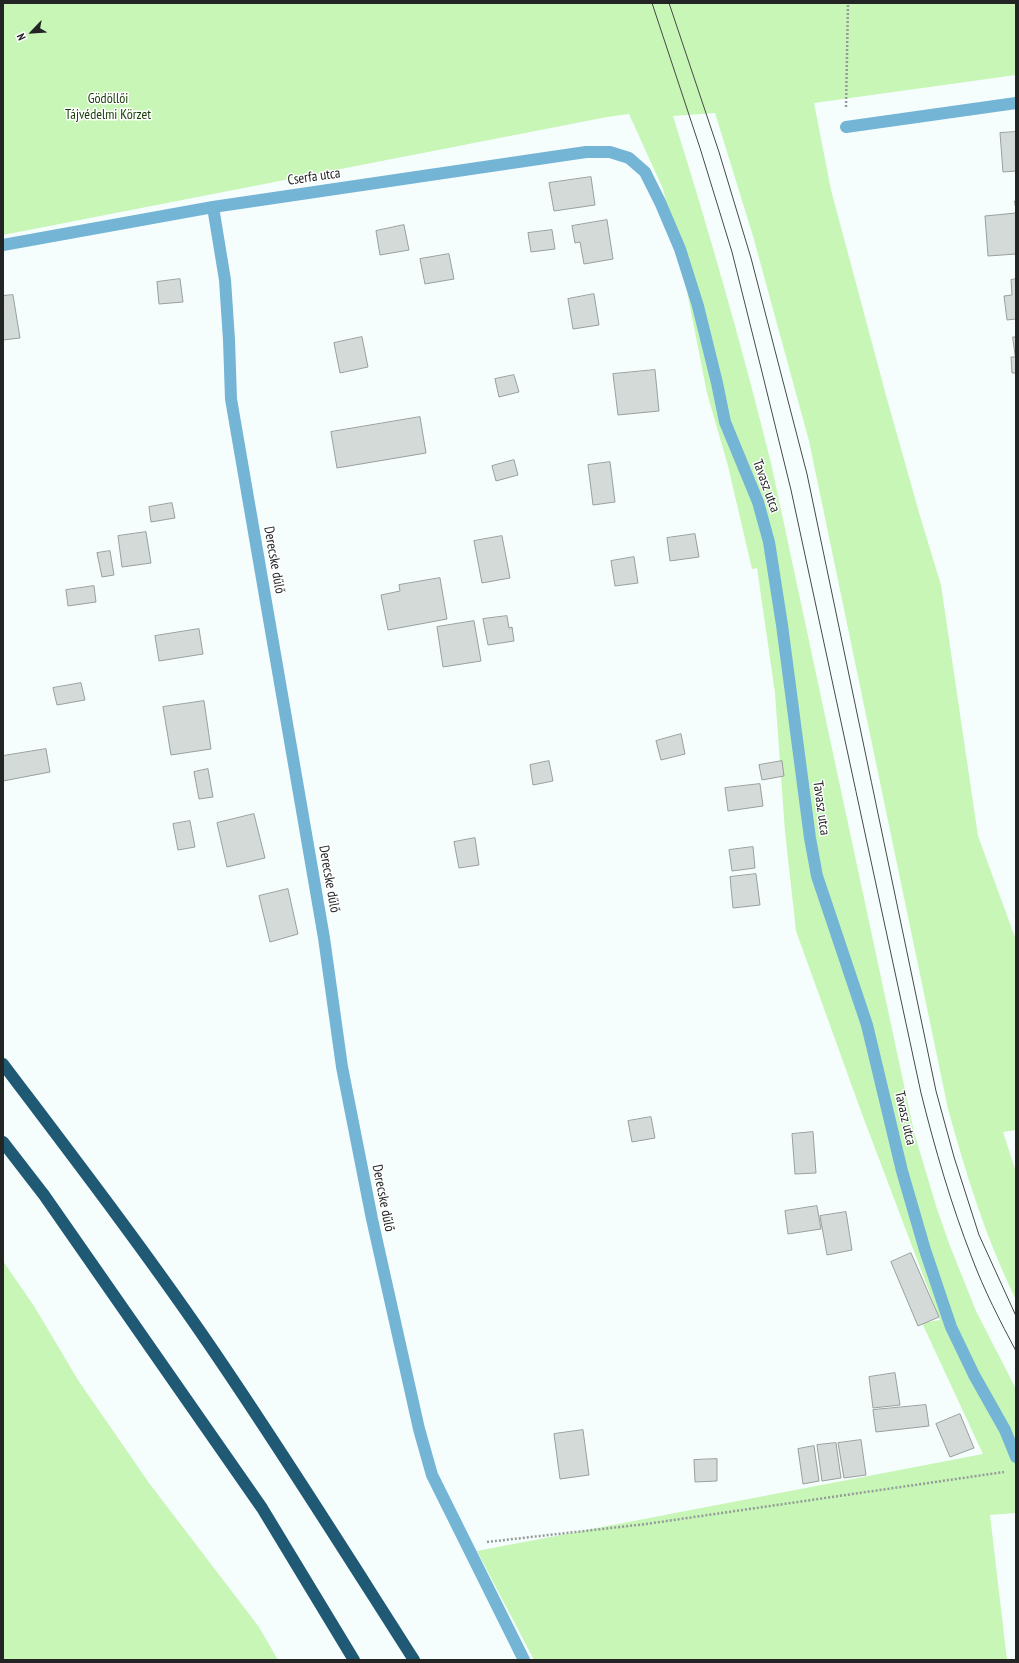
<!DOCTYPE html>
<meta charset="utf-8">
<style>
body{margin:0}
#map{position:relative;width:1019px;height:1663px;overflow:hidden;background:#f6fdfd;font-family:"PT Sans Narrow",sans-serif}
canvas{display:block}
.frame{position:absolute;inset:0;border:4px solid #232525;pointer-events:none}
.north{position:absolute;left:12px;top:12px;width:40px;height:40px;-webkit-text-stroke:3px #fff;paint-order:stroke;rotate:245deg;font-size:11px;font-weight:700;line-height:16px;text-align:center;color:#232525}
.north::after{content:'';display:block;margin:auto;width:14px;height:18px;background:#232525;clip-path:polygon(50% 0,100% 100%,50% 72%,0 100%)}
</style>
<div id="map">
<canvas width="1019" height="1663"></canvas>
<div class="frame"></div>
<div class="north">N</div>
</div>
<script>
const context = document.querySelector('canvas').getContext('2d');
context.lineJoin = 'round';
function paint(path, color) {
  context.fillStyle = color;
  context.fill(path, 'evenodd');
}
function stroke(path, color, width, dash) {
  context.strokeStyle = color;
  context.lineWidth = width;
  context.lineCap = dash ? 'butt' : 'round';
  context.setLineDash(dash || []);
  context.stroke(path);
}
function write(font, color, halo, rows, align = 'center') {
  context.font = font + ' "PT Sans Narrow",sans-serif';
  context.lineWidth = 3;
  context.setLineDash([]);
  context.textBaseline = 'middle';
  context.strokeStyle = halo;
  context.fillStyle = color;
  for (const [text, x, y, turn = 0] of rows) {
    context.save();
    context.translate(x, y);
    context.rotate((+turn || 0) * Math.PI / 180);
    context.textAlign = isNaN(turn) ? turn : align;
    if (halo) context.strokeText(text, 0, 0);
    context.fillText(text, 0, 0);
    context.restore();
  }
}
paint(new Path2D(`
 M 3,3 L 1016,3 L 1016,75 L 814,103 L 831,190 L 887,399 L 920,516 L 941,585 L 978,836 L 1016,940 L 1016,1130 L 1003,1132 L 1016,1172 L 1016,1300 C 986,1239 966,1174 948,1109 L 809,441 L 753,236 L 715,113 L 673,116 C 709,231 742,346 771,463 L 914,1132 L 937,1209 L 950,1246 L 976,1311 L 1016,1389 L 1016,1513 L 990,1515 L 1007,1660 L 534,1660 L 477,1551 L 983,1454 L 922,1323 L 940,1320 L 862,1114 L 796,931 L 785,832 L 775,693 L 757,568 L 752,569 L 728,466 L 707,393 L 682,266 L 663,189 L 629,114 L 607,117 L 3,235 Z
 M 3,1261 L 34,1306 L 78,1380 L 149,1483 L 259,1627 L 278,1660 L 3,1660 Z`), '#c7f6b7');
const building = new Path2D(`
 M 1016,132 L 1016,171 L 1003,172 L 1000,133 Z
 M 591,177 L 595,205 L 554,211 L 549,183 Z
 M 1015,201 L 1016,201 L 1016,254 L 988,256 L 985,216 L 1016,213 Z
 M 607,220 L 613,259 L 584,264 L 580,242 L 575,243 L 572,226 Z
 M 404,225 L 409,250 L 380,255 L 376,231 Z
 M 552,230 L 555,249 L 531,252 L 528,233 Z
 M 449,254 L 454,279 L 425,284 L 420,259 Z
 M 180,279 L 183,302 L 159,304 L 157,282 Z
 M 1016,279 L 1016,319 L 1007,320 L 1004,296 L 1012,295 L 1011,280 Z
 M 594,294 L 599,325 L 573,329 L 568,299 Z
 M 13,295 L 20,338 L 3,340 L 3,296 Z
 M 362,337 L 368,367 L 340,373 L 334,343 Z
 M 1013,337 L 1016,337 L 1016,373 L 1012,373 L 1011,357 L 1015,357 Z
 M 655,370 L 659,411 L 618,415 L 613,374 Z
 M 514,375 L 519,392 L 499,397 L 495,379 Z
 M 420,417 L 426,453 L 337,468 L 331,432 Z
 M 514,460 L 518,475 L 496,481 L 492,466 Z
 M 610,462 L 615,502 L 593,505 L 588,465 Z
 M 172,503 L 175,518 L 151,522 L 149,507 Z
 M 146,532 L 151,563 L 122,567 L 118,536 Z
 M 695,534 L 699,557 L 670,561 L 667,538 Z
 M 502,536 L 510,578 L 482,583 L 474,541 Z
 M 110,551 L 114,575 L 102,577 L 97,553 Z
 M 634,557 L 638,583 L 615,586 L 611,561 Z
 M 440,578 L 447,619 L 388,630 L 381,595 L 400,591 L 399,585 Z
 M 94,586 L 96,602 L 68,606 L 66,590 Z
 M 507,616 L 509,628 L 512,627 L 514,641 L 488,645 L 483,619 Z
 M 474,621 L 481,661 L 443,667 L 437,627 Z
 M 199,629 L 203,654 L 159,661 L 155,636 Z
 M 81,683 L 85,700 L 57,705 L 53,688 Z
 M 204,701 L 211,749 L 171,755 L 163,707 Z
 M 681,734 L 685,754 L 661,760 L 656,741 Z
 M 46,749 L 50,772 L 3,781 L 3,756 Z
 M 549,761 L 553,781 L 533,785 L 530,765 Z
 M 782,761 L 784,776 L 762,780 L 759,765 Z
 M 208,769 L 213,797 L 199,799 L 194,772 Z
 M 760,784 L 763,806 L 728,811 L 725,788 Z
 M 254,814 L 265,858 L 227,867 L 217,823 Z
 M 190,821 L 195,847 L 178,850 L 173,824 Z
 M 475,838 L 479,865 L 459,868 L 454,842 Z
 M 753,847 L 755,868 L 732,871 L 729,850 Z
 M 756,874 L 760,905 L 733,908 L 730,877 Z
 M 288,889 L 298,934 L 270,942 L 259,896 Z
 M 651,1117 L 655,1138 L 632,1142 L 628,1121 Z
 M 813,1132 L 816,1173 L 795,1174 L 792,1134 Z
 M 817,1206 L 821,1229 L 788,1234 L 785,1211 Z
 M 846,1212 L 852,1250 L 827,1255 L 820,1216 Z
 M 911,1253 L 939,1317 L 918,1326 L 891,1262 Z
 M 895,1373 L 900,1405 L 873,1408 L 869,1377 Z
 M 926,1405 L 929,1426 L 876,1432 L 873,1410 Z
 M 960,1414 L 974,1448 L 950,1457 L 936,1424 Z
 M 583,1430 L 589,1475 L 560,1479 L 554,1434 Z
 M 861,1440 L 866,1475 L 844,1478 L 838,1443 Z
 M 836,1443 L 841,1478 L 822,1481 L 817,1445 Z
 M 814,1446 L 819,1481 L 803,1484 L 798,1449 Z
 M 717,1459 L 717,1481 L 695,1482 L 694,1460 Z`);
paint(building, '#d4dad7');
stroke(building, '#9a9f9d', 1);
stroke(new Path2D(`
 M 846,107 L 848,3
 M 487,1542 L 646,1524 L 1004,1472`), '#969a9a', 2.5, [2, 2]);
stroke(new Path2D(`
 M 846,127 L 1016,103
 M 213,207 L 225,280 L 229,340 L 231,399 L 324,938 L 342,1067 L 372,1219 L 419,1429 L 432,1475 L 524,1660
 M 3,245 L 213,207 L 586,152 L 610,152 L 629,158 L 645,172 L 660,202 L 680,249 L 698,306 L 717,383 L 725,422 L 758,502 L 769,542 L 782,625 L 810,838 L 817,876 L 867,1025 L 902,1171 L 925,1250 L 951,1327 L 974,1375 L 1005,1430 L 1016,1457`), '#74b5d6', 12);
stroke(new Path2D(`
 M 3,1064 C 71,1154 140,1244 204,1337 C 277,1443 345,1552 414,1660
 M 3,1142 L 44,1195 L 262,1508 L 354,1660`), '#205974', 12);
stroke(new Path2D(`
 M 652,3 L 700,148 L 732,252 L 761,368 L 791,490 L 921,1093 C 935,1149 951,1204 972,1258 C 984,1290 1000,1321 1016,1351
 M 669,3 L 719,152 L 751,258 L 807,474 L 936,1091 L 954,1157 L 979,1235 L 1016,1316`), '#464949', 1);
write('14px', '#173d06', '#fff', [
 ["Gödöllői",108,99],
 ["Tájvédelmi Körzet",108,115]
]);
write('14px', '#232525', '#fff', [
 ["Cserfa utca",314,177,-8],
 ["Tavasz utca",766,486,70],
 ["Derecske dűlő",274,560,80],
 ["Tavasz utca",821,808,82],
 ["Derecske dűlő",329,879,80],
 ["Tavasz utca",905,1118,77],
 ["Derecske dűlő",383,1198,79]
]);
</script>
